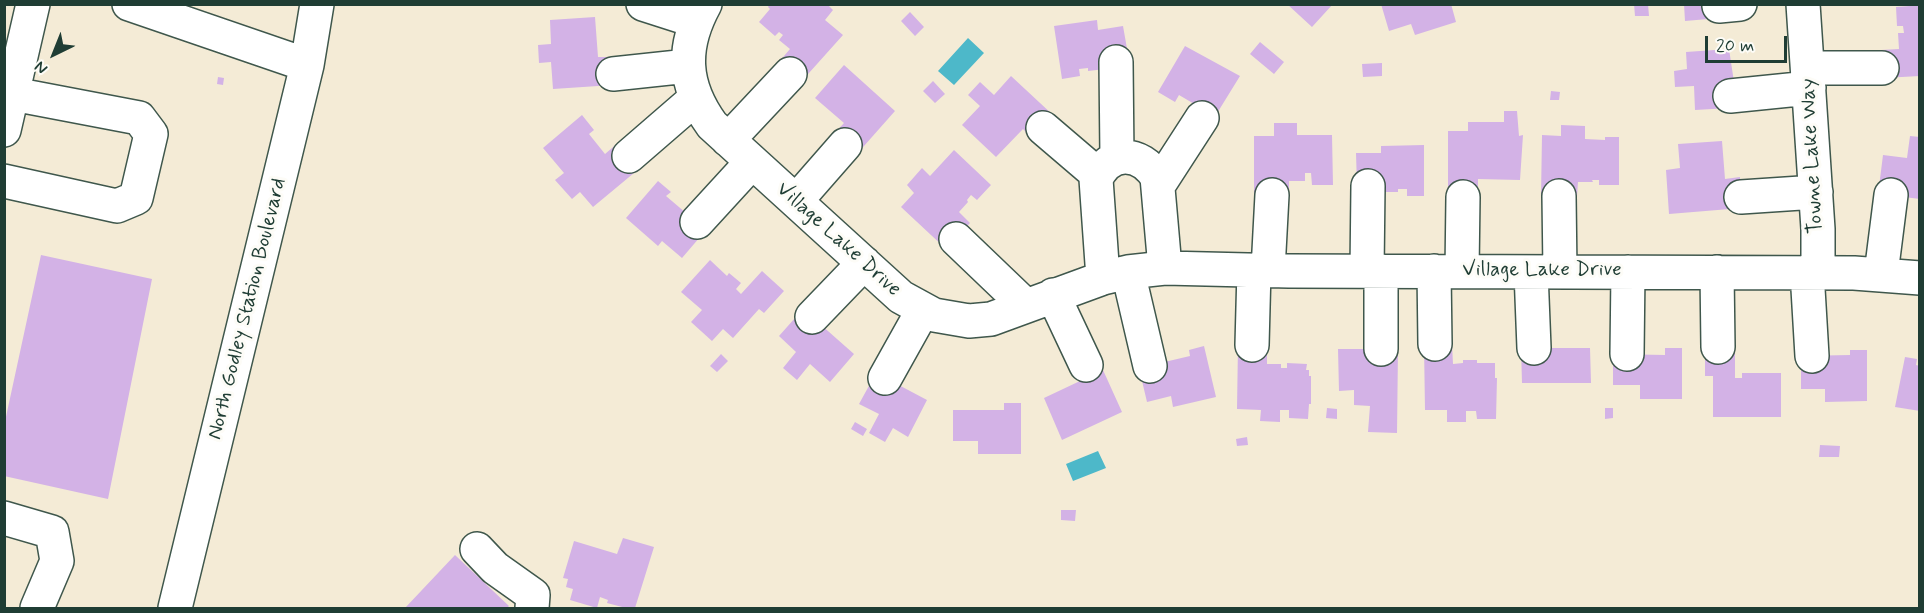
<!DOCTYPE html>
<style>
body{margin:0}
#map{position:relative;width:1924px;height:613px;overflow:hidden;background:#f4ebd6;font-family:Mynerve,sans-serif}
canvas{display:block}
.frame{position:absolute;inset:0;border:6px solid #1f3d34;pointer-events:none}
.north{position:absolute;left:24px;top:24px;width:60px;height:60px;-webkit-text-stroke:4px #fdfcf7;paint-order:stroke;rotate:223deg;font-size:16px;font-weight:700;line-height:24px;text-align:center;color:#1f3d34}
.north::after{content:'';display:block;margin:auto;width:21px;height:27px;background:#1f3d34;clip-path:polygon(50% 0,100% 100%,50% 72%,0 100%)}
.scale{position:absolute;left:1705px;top:36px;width:82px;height:27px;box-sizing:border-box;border:3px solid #1f3d34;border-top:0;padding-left:8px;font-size:18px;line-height:21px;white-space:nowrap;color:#1f3d34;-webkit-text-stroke:4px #fdfcf7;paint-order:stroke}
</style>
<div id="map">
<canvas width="1924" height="613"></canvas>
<div class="frame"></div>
<div class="north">N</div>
<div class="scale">20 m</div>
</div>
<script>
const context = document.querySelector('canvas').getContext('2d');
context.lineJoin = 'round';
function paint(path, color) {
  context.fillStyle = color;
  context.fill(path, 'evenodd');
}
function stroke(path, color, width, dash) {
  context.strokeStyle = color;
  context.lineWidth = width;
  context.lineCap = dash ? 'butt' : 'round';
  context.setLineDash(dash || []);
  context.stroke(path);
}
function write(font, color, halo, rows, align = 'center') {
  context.font = font + ' Mynerve,sans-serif';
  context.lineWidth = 6;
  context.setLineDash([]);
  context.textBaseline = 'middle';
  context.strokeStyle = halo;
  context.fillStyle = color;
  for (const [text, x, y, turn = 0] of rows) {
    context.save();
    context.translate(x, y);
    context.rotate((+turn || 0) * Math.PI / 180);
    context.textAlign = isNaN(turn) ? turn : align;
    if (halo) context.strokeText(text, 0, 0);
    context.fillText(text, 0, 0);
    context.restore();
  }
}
paint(new Path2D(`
 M 968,38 L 984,53 L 954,85 L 938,71 Z
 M 1098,451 L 1106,468 L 1073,481 L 1066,464 Z`), '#4db8c9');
paint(new Path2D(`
 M 770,4 L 827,4 L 833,10 L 825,20 L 843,35 L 800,83 L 778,63 L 790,49 L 779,40 L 783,35 L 779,32 L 775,36 L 759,22 L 770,9 L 768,7 Z
 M 1287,4 L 1333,4 L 1312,27 Z
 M 1381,4 L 1451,4 L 1456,22 L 1415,35 L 1411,24 L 1389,31 Z
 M 1634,4 L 1648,4 L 1649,16 L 1635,16 Z
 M 1684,4 L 1719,4 L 1720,18 L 1685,21 Z
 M 1910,4 L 1920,4 L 1920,76 L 1883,78 L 1881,50 L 1899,49 L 1898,33 L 1904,33 L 1903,26 L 1897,26 L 1896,7 L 1910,6 Z
 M 910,12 L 924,27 L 915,36 L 901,21 Z
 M 595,17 L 598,57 L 612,57 L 613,85 L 553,89 L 551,62 L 539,63 L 538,45 L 551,44 L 550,20 Z
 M 1097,20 L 1098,30 L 1123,26 L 1129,60 L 1105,69 L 1088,71 L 1088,68 L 1079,69 L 1080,76 L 1062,79 L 1054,26 Z
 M 1260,42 L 1284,62 L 1274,74 L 1250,54 Z
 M 1185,46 L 1240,76 L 1211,123 L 1196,105 L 1179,95 L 1175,102 L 1158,92 Z
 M 1729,49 L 1734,82 L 1730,108 L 1695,110 L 1694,86 L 1675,87 L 1674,71 L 1687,69 L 1686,52 Z
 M 1382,63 L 1382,76 L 1363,77 L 1362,64 Z
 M 844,65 L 895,111 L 856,155 L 833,135 L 844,123 L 815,98 Z
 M 1011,76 L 1054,116 L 1033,139 L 1023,129 L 996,157 L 962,125 L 980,106 L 968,95 L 980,82 L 994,95 Z
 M 218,77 L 224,78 L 223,85 L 217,84 Z
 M 933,81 L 945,94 L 935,103 L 923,91 Z
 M 1551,91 L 1560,92 L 1559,100 L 1550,100 Z
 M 1504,111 L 1517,111 L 1519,136 L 1523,135 L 1520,180 L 1478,179 L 1478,197 L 1448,196 L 1448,131 L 1468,131 L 1468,122 L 1504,122 Z
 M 582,115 L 594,130 L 589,134 L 605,154 L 619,142 L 640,168 L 593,207 L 580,192 L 572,199 L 555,180 L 564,173 L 543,148 Z
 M 1274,123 L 1297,123 L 1297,135 L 1332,135 L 1333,185 L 1312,185 L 1311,173 L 1305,173 L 1305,181 L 1289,181 L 1289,195 L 1254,195 L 1254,136 L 1274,136 Z
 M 1561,125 L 1585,126 L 1585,139 L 1605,140 L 1605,137 L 1619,137 L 1619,185 L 1599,185 L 1599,180 L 1592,180 L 1593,182 L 1578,182 L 1577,196 L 1541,196 L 1542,135 L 1561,136 Z
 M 1910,136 L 1920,137 L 1920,199 L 1904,197 L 1879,187 L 1883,155 L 1907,158 Z
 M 1722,141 L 1725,179 L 1740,177 L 1742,208 L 1669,214 L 1666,170 L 1680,168 L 1678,144 Z
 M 1424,145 L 1424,196 L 1407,196 L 1407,189 L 1398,189 L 1398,192 L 1381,192 L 1357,186 L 1356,153 L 1381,153 L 1381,146 Z
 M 954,150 L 991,185 L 977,200 L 971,195 L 967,200 L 968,202 L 959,212 L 970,223 L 946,249 L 901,207 L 914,193 L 907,185 L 922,168 L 930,176 Z
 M 658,181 L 671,192 L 666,196 L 706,230 L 682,258 L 662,241 L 658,246 L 626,218 Z
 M 41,255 L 152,279 L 108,499 L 4,476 L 4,426 Z
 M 710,260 L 727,276 L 729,273 L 741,283 L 736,289 L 741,294 L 762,271 L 784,291 L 764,313 L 759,309 L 733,338 L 723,329 L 712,341 L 691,322 L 702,310 L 681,292 Z
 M 803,309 L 854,354 L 830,382 L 810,364 L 797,380 L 783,368 L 796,352 L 779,336 Z
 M 1452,344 L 1453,364 L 1463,363 L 1463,360 L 1477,360 L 1477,363 L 1495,363 L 1495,378 L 1497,378 L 1496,419 L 1477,419 L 1476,411 L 1466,411 L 1466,422 L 1447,422 L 1447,410 L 1425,410 L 1424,345 Z
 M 1238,345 L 1267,345 L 1267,364 L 1281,364 L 1281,368 L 1287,368 L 1287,363 L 1307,364 L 1306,370 L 1309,370 L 1309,376 L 1311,376 L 1311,404 L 1309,404 L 1308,419 L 1289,418 L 1289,410 L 1280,410 L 1280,422 L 1260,421 L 1261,410 L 1237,409 Z
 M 1204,346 L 1216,397 L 1173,407 L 1171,396 L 1147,402 L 1139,368 L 1190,356 L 1189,350 Z
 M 1705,347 L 1735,348 L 1735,378 L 1742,378 L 1742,373 L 1781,373 L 1781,417 L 1713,417 L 1713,376 L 1705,376 Z
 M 1521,348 L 1590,348 L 1591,383 L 1522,383 Z
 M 1665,348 L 1682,348 L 1682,399 L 1640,399 L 1640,385 L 1613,385 L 1613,354 L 1665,355 Z
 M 1338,349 L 1398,349 L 1397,433 L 1368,432 L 1370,406 L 1354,405 L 1354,390 L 1339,391 Z
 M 1850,350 L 1867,350 L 1867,401 L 1825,402 L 1825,389 L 1801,389 L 1801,356 L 1850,355 Z
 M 721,354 L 728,361 L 717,372 L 710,366 Z
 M 1905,357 L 1917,359 L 1916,365 L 1920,366 L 1920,411 L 1895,407 Z
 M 1098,359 L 1122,412 L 1062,440 L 1044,398 L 1080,381 L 1074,370 Z
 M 876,373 L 927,400 L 908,437 L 893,428 L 885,442 L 869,433 L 879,414 L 859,404 Z
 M 1004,403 L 1021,403 L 1021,454 L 978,454 L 978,441 L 953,441 L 953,410 L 1004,410 Z
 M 1327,408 L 1337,409 L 1337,419 L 1326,418 Z
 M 1605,408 L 1613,408 L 1613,418 L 1605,419 Z
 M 855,422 L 867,429 L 863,436 L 851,429 Z
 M 1247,437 L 1248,445 L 1237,446 L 1236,439 Z
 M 1820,445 L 1840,446 L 1839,457 L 1819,457 Z
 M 1061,510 L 1076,510 L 1075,521 L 1061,520 Z
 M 623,538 L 654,547 L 635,608 L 626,608 L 607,603 L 608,600 L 600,597 L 597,608 L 570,600 L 573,589 L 566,587 L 568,579 L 563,578 L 574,541 L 617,554 Z
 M 455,555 L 509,606 L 507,608 L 405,608 Z`), '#d3b2e6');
const minor = new Path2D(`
 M 129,4 L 307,65
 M 643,4 L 696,21
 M 705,4 C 681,48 683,85 712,125 L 901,297 L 934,315 L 969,321 L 991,319 L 1103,278 L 1128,272 L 1165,268 L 1289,271 L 1854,273 L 1920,278
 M 1803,4 L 1818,229 L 1818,273
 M 1719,6 L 1740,4
 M 1116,62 L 1117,158
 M 1808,68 L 1882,68
 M 613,74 L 688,66
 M 1730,96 L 1809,88
 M 1043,128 L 1098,175
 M 4,130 L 33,4
 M 728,140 L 790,74
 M 629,156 L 696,98
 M 4,181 L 117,206 L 136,198 L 151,134 L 139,118 L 13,94
 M 1158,186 L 1202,118
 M 1559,196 L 1560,272
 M 1741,197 L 1816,192
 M 796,201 L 845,145
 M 697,222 L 752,162
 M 956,239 L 1026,306
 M 1268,270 L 1272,195
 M 1367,271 L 1368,186
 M 1434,271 L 1435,344
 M 1462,271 L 1463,197
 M 1128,272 L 1150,366
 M 1531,272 L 1534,348
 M 1717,272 L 1718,347
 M 1807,272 L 1812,356
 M 1881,274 L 1891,195
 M 1103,278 L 1096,179 C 1110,149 1140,151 1157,177 L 1165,268
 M 1053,295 L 1086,365
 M 812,317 L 864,263
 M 1252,345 L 1254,270
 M 1381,349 L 1381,271
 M 1627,354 L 1628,272
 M 885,378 L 923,310
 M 4,518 L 52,532 L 57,561 L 37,608
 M 477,549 L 495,568 L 533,595 L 532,608
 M 175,608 L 307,65 L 317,4`);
stroke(minor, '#3f574c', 36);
stroke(minor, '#fff', 33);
write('21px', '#1f3d34', '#fdfcf7', [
 ["Towne Lake Way",1813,156,-93],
 ["Village Lake Drive",838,240,42],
 ["Village Lake Drive",1542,271],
 ["North Godley Station Boulevard",248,309,-76]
]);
</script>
